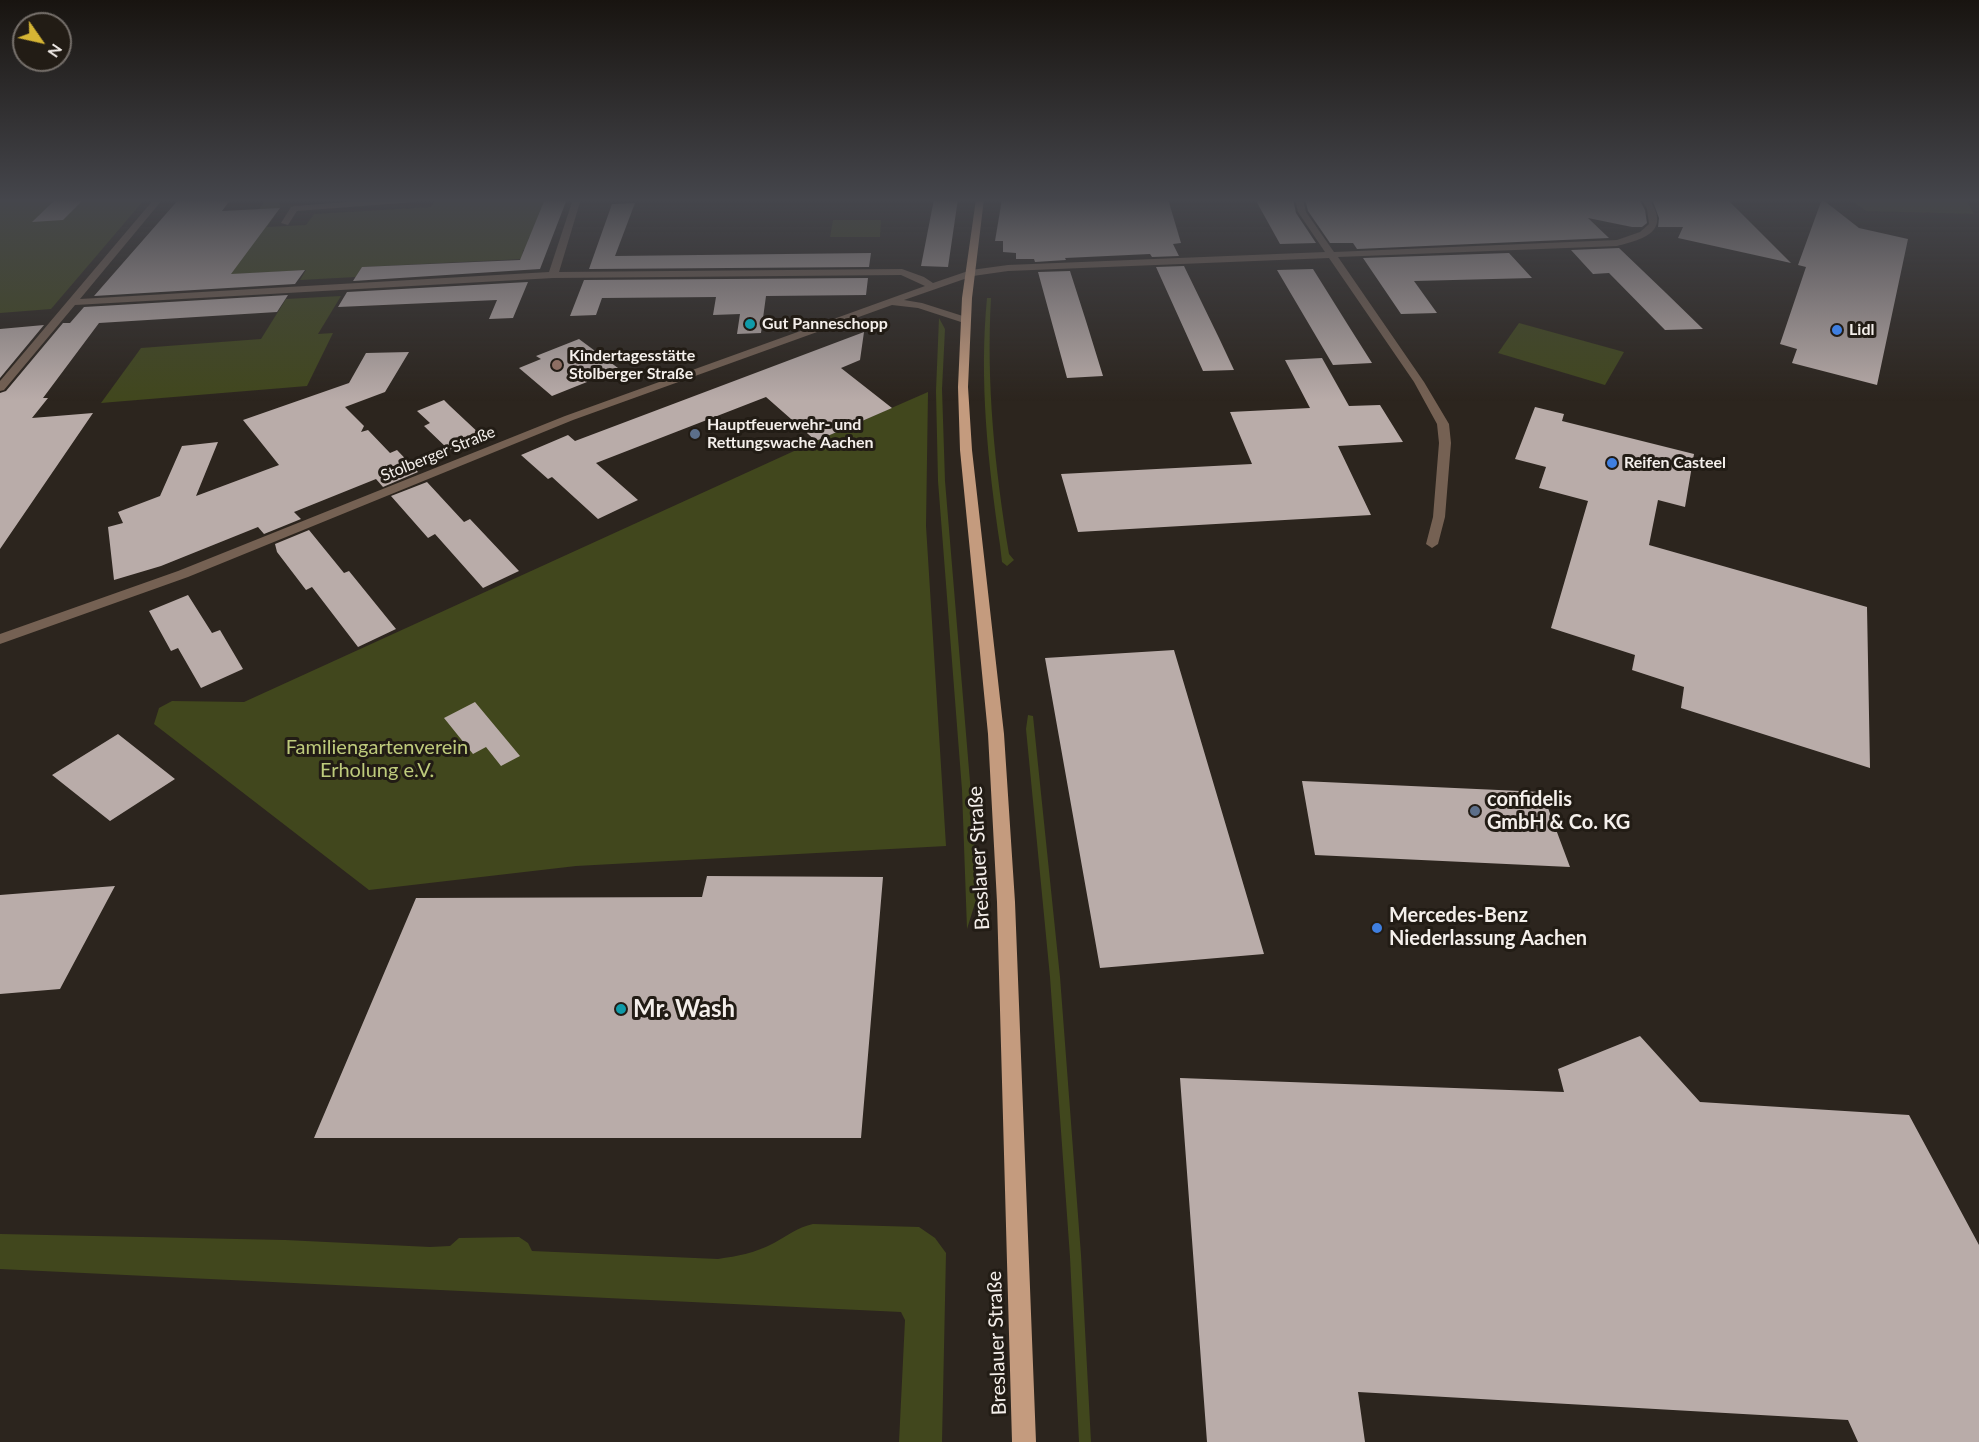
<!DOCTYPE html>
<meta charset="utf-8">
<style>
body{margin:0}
#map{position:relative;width:1979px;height:1442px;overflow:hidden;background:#2c251e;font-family:Lato,sans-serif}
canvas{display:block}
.north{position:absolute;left:12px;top:12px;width:60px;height:60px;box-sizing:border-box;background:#221c15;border:2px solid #76706b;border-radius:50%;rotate:124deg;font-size:16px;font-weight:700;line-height:24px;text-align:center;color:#f4efeb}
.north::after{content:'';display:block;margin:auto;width:21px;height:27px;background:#d6b534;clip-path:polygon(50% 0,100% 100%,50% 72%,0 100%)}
</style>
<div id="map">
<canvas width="1979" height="1442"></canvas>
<div class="north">N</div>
</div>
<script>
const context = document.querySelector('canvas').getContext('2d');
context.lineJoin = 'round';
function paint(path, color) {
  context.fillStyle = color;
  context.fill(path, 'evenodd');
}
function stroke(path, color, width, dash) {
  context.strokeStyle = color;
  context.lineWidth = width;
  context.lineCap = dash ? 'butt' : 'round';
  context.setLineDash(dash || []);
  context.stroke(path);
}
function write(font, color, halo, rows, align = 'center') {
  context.font = font + ' Lato,sans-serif';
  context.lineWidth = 6;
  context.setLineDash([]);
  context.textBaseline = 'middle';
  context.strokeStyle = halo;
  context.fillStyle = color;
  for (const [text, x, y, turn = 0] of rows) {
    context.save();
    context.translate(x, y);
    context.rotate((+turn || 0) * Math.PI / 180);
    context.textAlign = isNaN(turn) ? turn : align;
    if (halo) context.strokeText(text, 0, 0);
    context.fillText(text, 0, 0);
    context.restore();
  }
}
paint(new Path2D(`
 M 0,199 L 145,199 L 51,309 L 0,313 Z
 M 266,199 L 282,199 L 279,204 L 281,206 L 267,227 L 306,225 L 314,214 L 431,207 L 435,199 L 545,199 L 532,237 L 529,237 L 527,250 L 523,250 L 522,259 L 362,267 L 356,277 L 300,280 L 306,270 L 133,280 L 246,228 Z
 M 1849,199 L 1966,199 L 1974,214 L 1866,211 Z
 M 833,220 L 881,220 L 880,237 L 830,237 Z
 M 341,296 L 318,334 L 333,333 L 307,386 L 101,403 L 141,348 L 261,339 L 286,299 Z
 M 987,298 L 991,298 C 986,384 995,468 1009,554 L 1014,560 L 1007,566 L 1002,562 L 1000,545 C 988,463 979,381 987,298 Z
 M 939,318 L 945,329 L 942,389 L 945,481 L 974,830 L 976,900 L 967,929 L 962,790 L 938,481 L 936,391 Z
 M 1519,323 L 1624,352 L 1605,385 L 1498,353 Z
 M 928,392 L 926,526 L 946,846 L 576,866 L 369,890 L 154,724 L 159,708 L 172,701 L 244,702 L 816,441 Z
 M 1028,715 L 1033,716 L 1060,977 L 1081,1255 L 1091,1442 L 1079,1442 L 1070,1257 L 1050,977 L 1026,729 Z
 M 813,1224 L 919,1227 L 935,1238 L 946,1253 L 942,1442 L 899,1442 L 905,1320 L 901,1312 L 0,1269 L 0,1234 L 285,1240 L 430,1247 L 450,1246 L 459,1238 L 519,1237 L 528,1243 L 532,1251 L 718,1259 C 738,1256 755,1253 774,1243 C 787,1236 798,1227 813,1224 Z`), '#41471d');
paint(new Path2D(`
 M 56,199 L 84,199 L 63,220 L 32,222 Z
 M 179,199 L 231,199 L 222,211 L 280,208 L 231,274 L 305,270 L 295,284 L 94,296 Z
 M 545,199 L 567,199 L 540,269 L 353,281 L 362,267 L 520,260 Z
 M 934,199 L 958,199 L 948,267 L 921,266 Z
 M 1002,199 L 1168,199 L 1181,243 L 1173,244 L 1179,256 L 1152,257 L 1150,254 L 1065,258 L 1066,260 L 1035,262 L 1034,259 L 1016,259 L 1016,253 L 1003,252 L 1003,241 L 995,241 Z
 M 1255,199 L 1293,199 L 1296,213 L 1316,243 L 1280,244 Z
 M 1305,199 L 1639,199 L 1645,210 L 1647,223 L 1642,227 L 1632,227 L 1588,218 L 1609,238 L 1357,249 L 1353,243 L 1330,243 L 1308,211 Z
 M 1652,199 L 1727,199 L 1791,263 L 1678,238 L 1683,227 L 1658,227 L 1659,218 Z
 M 1822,199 L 1859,228 L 1908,239 L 1877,385 L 1792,363 L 1797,349 L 1780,344 L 1806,267 L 1798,265 Z
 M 635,203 L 615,256 L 871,253 L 869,267 L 589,269 L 612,204 Z
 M 1619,248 L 1666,293 L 1703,329 L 1665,330 L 1609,273 L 1593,274 L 1571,250 Z
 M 1509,253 L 1532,278 L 1414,281 L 1437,313 L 1401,314 L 1363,258 Z
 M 1184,266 L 1219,338 L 1234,370 L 1203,371 L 1156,267 Z
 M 1313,269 L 1348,325 L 1372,363 L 1333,365 L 1277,270 Z
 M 1070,271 L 1086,321 L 1103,376 L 1067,378 L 1038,272 Z
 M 868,278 L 866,295 L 766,296 L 761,333 L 737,334 L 740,314 L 713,315 L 716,297 L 602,298 L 596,315 L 570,316 L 584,280 Z
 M 528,282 L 513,318 L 489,319 L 497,300 L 338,307 L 347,292 Z
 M 288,295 L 277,312 L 99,323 L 43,398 L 48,398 L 32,418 L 93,413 L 0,549 L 0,393 L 6,391 L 63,323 L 70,323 L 84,307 Z
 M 44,325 L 0,378 L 0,329 Z
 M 864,332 L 860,360 L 841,368 L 892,408 L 816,441 L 766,397 L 596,463 L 638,500 L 598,519 L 552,477 L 548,479 L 521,455 L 568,435 L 575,441 Z
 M 579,339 L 622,371 L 600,380 L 597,378 L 552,396 L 519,368 L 541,359 L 536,356 Z
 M 409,352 L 385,392 L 345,407 L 364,426 L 361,432 L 368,430 L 390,453 L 397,450 L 418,472 L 383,487 L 376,479 L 294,512 L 301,519 L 264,534 L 258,527 L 161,566 L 114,580 L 108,527 L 123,523 L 118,512 L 160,496 L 182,446 L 218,442 L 196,496 L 279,465 L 243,420 L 349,383 L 366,353 Z
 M 1322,358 L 1349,406 L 1380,405 L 1403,442 L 1338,446 L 1371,515 L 1078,532 L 1061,474 L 1252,464 L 1230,412 L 1310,408 L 1285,360 Z
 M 444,400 L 450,406 L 482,436 L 449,450 L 424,426 L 430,423 L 417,411 Z
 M 1535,407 L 1564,414 L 1562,421 L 1694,454 L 1685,507 L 1658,500 L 1649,545 L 1867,607 L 1870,768 L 1681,708 L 1684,687 L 1632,670 L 1635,655 L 1551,628 L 1588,501 L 1539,488 L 1546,467 L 1515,459 Z
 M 427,482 L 464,522 L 470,519 L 519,571 L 483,588 L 435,534 L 428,538 L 391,496 Z
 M 309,530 L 344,573 L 349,571 L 396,629 L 358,647 L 312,587 L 306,590 L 277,552 L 275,544 Z
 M 188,595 L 212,633 L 220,630 L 243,669 L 201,688 L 178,648 L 171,651 L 149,611 Z
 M 1174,650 L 1264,954 L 1100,968 L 1045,658 Z
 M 475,702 L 520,756 L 501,766 L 486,747 L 473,754 L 444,718 Z
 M 118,734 L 175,779 L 110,821 L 52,775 Z
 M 1302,781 L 1542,792 L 1570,867 L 1315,855 Z
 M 707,876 L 883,877 L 861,1138 L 314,1138 L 416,898 L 702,897 Z
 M 115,886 L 60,989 L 0,994 L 0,895 Z
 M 1640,1036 L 1700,1102 L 1909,1115 L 1979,1245 L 1979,1442 L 1858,1442 L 1848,1420 L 1358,1392 L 1365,1442 L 1207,1442 L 1180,1078 L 1564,1092 L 1558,1069 Z`), '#b9aca9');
paint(new Path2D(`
 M 154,199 L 163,199 L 80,299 L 549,272 L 573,199 L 581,199 L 559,272 L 902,269 L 924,277 L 933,283 L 971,270 L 1008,265 L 1325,252 L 1298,212 L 1295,199 L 1303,199 L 1306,212 L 1334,252 L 1617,240 L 1640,232 L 1649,224 L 1647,209 L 1641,199 L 1649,199 C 1671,231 1645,239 1617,246 L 1338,257 L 1424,382 L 1449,424 L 1451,443 L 1445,517 L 1438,544 L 1432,548 L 1426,544 L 1433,517 L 1439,443 L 1437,424 L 1414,382 L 1329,258 L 1008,271 L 973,276 L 904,300 L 922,303 L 969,318 L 969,322 L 961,322 L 918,308 L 892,305 L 573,420 L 188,577 L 0,644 L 0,634 L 178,571 L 565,416 L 925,286 L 901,275 L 553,278 L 75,305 L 4,390 L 0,391 L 0,381 Z
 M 385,199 L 420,199 L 416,202 L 297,211 L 288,225 L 281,223 L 291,207 L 294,206 Z`), '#756153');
paint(new Path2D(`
 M 976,199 L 984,199 L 972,298 L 968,387 L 972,450 L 1004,734 L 1015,902 L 1036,1442 L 1012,1442 L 997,902 L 988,734 L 960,450 L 958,387 L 962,298 Z`), '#c49b7e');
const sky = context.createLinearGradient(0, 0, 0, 401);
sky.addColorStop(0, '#181410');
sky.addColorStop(0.5, '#45464c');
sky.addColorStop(1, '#45464c00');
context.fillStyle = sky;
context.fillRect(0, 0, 1979, 401);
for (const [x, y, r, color] of [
 [750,324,6,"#0f9aa8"],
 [1837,330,6,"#3f7fe0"],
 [557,365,6,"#8d6e63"],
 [695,434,6,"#5c6f8a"],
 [1612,463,6,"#3f7fe0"],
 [1475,811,6,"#5c6f8a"],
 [1377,928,6,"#3f7fe0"],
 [621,1009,6,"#0f9aa8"]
]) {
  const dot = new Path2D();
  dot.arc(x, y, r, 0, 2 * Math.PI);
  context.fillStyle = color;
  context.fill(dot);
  stroke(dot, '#221c15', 2);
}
write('bold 16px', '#f4efeb', '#221c15', [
 ["Gut Panneschopp",762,324],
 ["Lidl",1849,330],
 ["Kindertagesstätte",569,356],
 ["Stolberger Straße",569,374],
 ["Hauptfeuerwehr- und",707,425],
 ["Rettungswache Aachen",707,443],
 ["Reifen Casteel",1624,463]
], 'left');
write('16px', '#f4efeb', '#221c15', [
 ["Stolberger Straße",438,454,-22]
]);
write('20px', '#becb7c', '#221c15', [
 ["Familiengartenverein",377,748],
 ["Erholung e.V.",377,771]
]);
write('bold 20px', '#f4efeb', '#221c15', [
 ["confidelis",1487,800],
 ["GmbH & Co. KG",1487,823],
 ["Mercedes-Benz",1389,916],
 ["Niederlassung Aachen",1389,939]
], 'left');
write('20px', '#f4efeb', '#221c15', [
 ["Breslauer Straße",979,858,-93],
 ["Breslauer Straße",997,1343,-92]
]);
write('bold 24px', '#f4efeb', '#221c15', [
 ["Mr. Wash",633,1009]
], 'left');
</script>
